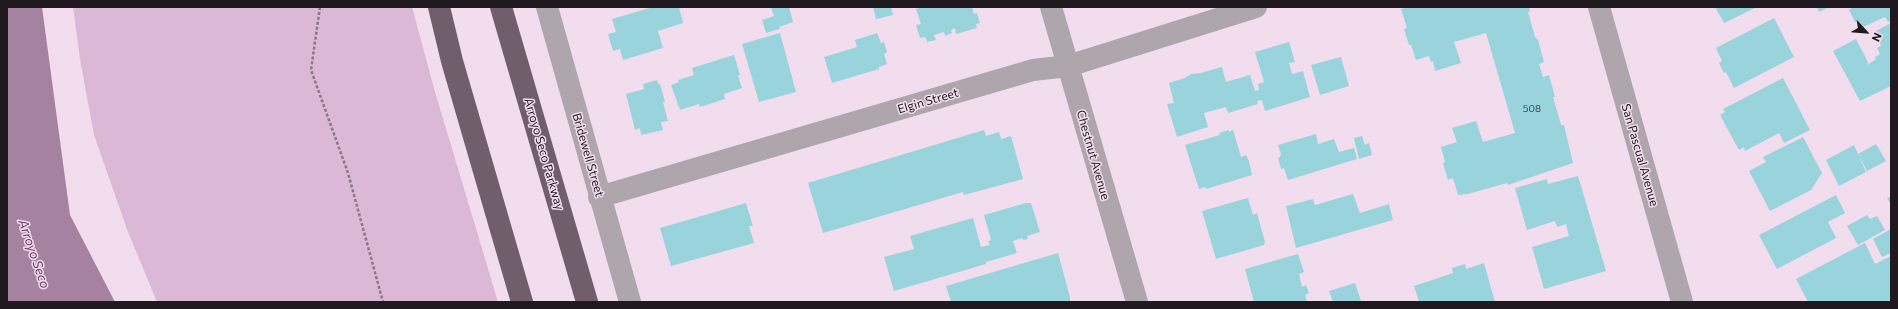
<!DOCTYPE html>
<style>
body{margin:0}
#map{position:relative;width:1898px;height:309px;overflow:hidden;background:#f2ddef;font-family:Commissioner,sans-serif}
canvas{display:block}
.frame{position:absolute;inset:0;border:8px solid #211920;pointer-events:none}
.north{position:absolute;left:1846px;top:12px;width:40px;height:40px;-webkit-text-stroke:3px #f2ddef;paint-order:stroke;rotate:116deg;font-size:11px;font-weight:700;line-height:16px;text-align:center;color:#211920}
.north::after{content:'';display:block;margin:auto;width:14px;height:18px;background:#211920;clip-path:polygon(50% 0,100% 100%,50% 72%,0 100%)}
</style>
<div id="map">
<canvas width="1898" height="309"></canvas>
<div class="frame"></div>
<div class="north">N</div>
</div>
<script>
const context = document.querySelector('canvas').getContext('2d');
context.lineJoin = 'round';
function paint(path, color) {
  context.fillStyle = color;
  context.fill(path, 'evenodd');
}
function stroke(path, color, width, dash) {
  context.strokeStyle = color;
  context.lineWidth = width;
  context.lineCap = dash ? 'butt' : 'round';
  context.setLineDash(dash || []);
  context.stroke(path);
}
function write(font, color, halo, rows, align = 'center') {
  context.font = font + ' Commissioner,sans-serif';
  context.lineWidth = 3;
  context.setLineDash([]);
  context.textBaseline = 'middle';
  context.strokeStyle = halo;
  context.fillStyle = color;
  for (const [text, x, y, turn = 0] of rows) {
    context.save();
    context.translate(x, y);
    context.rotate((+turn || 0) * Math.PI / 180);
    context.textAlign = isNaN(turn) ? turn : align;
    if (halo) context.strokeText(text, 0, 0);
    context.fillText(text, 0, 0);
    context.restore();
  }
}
paint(new Path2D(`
 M 73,7 L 412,7 L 435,92 L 498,302 L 157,302 L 128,232 L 94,135 L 80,59 Z`), '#dbb8d6');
paint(new Path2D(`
 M 7,7 L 42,7 L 70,215 L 115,302 L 7,302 Z`), '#a582a0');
paint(new Path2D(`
 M 653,7 L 679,7 L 683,23 L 658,31 L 663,48 L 623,60 L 620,49 L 613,51 L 608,34 L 616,32 L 612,19 Z
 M 771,7 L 789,7 L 793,22 L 779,27 L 780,29 L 766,33 L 762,20 L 774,16 Z
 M 873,7 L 891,7 L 893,15 L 876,19 Z
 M 922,7 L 972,7 L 974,14 L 977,13 L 980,23 L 976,24 L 977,28 L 956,34 L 955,28 L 951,30 L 952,33 L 945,36 L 944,32 L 934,35 L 936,40 L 927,42 L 925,37 L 920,38 L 916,25 L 921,24 L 916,9 Z
 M 1409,7 L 1529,7 L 1530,12 L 1528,12 L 1535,37 L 1538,40 L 1544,62 L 1539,64 L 1543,77 L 1549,75 L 1555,97 L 1553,97 L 1561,125 L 1564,125 L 1573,163 L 1508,185 L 1507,183 L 1468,194 L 1458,195 L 1453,178 L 1448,180 L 1443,163 L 1445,162 L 1441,147 L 1457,142 L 1452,128 L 1476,121 L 1483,142 L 1515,133 L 1486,33 L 1454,42 L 1461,63 L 1435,71 L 1433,61 L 1431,62 L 1429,56 L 1416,60 L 1411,45 L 1409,45 L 1404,29 L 1407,28 L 1401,9 Z
 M 1715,7 L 1757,7 L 1724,23 Z
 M 1817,7 L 1829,7 L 1819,12 Z
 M 1853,7 L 1891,7 L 1891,20 L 1888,22 L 1885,17 L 1861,28 L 1857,21 L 1855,22 L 1849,10 Z
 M 1774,18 L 1794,57 L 1734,88 L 1726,72 L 1724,73 L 1719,63 L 1722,61 L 1716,48 Z
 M 1891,23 L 1891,86 L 1860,101 L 1833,51 L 1856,39 L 1868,62 L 1867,65 L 1876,59 L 1875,57 L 1880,54 L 1877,48 L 1881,46 L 1874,32 Z
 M 780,33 L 796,92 L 759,102 L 742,44 Z
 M 877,33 L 881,43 L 884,42 L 887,52 L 884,54 L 887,64 L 879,67 L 879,69 L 832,83 L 824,57 L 857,47 L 855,40 Z
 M 1289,42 L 1295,62 L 1289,63 L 1292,74 L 1303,71 L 1310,97 L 1265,111 L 1262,100 L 1257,101 L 1258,104 L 1228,113 L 1226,107 L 1204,113 L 1208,127 L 1177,137 L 1167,104 L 1174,103 L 1169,83 L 1185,78 L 1191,74 L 1201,73 L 1222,67 L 1226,82 L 1250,75 L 1255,91 L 1259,90 L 1258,84 L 1264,82 L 1255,52 Z
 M 734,55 L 740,75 L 738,75 L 742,88 L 724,94 L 725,99 L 700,107 L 699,104 L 680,110 L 671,85 L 679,82 L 678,80 L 694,75 L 692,68 Z
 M 1341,57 L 1349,86 L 1320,95 L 1311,65 Z
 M 1783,78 L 1810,130 L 1784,143 L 1779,133 L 1745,151 L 1744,147 L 1739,150 L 1720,115 L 1725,112 L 1723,109 Z
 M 657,80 L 659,85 L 660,84 L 665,102 L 663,102 L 668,121 L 661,122 L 663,130 L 641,135 L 640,128 L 635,130 L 626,94 L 644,89 L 643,84 Z
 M 984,130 L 986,136 L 999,132 L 1001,139 L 1011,136 L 1023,179 L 964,195 L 963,192 L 823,233 L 808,183 Z
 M 1229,130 L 1229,132 L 1233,130 L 1241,157 L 1246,155 L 1249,161 L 1252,175 L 1206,189 L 1205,187 L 1199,189 L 1185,145 L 1220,135 L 1219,133 Z
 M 1316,134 L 1318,144 L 1334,139 L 1339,152 L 1354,148 L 1357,159 L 1288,180 L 1284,168 L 1281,169 L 1278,158 L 1280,157 L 1281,154 L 1278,145 Z
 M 1362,136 L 1365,145 L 1369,143 L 1372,155 L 1359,159 L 1354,138 Z
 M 1803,137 L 1822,173 L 1811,190 L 1770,211 L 1749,171 L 1766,162 L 1763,157 Z
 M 1876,144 L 1886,161 L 1867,171 L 1858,154 Z
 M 1854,145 L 1866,172 L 1839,186 L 1826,160 Z
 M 1578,176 L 1606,271 L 1544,289 L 1532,247 L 1569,236 L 1566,224 L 1557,227 L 1555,221 L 1527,230 L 1515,188 L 1547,179 L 1548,184 Z
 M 1353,194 L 1360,213 L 1389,204 L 1393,220 L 1296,248 L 1286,206 L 1313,199 L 1315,205 Z
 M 1836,195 L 1845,213 L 1828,222 L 1836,238 L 1777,269 L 1759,235 Z
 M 1891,196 L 1891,205 L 1887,198 Z
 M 1248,198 L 1253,215 L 1257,213 L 1265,242 L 1264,245 L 1216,259 L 1202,211 Z
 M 746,203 L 753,226 L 749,226 L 754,243 L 671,266 L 660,228 Z
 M 1026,203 L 1031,203 L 1040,232 L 1027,236 L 1028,239 L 1023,240 L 1022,238 L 1013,241 L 1017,253 L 986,262 L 986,264 L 894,291 L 884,257 L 914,249 L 910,236 L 973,218 L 981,247 L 990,245 L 988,241 L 991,240 L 984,215 Z
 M 1867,215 L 1870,219 L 1877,216 L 1885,230 L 1858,245 L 1847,226 Z
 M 1891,229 L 1891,253 L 1882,257 L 1873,239 Z
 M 1865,243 L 1875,264 L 1891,256 L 1891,302 L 1808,302 L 1796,279 Z
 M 1058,253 L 1070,297 L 1070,302 L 951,302 L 946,286 Z
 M 1298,254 L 1304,272 L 1299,274 L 1302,287 L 1306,285 L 1309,293 L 1305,295 L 1307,302 L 1254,302 L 1245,269 Z
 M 1484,263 L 1495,302 L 1419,302 L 1414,286 L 1453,273 L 1452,268 L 1465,264 L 1466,269 Z
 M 1355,283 L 1361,301 L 1333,302 L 1329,291 Z`), '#99d4dc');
stroke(new Path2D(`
 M 320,7 L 311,70 L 348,173 L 383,302`), '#877985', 2.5, [3, 2]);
stroke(new Path2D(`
 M 547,7 L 630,302
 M 1051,7 L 1137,302
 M 599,197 L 1033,70 L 1068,66 L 1256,7`), '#aea5ad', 22);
stroke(new Path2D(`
 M 1599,7 L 1682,302`), '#aea5ad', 22);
stroke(new Path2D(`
 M 439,7 L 452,61 L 522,302
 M 501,7 L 587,302`), '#705e6d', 22);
write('10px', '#3f484f', null, [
 ["508",1532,109]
]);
write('12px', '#211920', '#f2ddef', [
 ["Elgin Street",928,101,-16],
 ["Arroyo Seco Parkway",544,154,74],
 ["Bridewell Street",588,155,74],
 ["Chestnut Avenue",1093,155,74],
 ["San Pascual Avenue",1640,155,74]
]);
write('italic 13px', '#6a3a65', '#f2ddef', [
 ["Arroyo Seco",34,254,71]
]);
</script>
